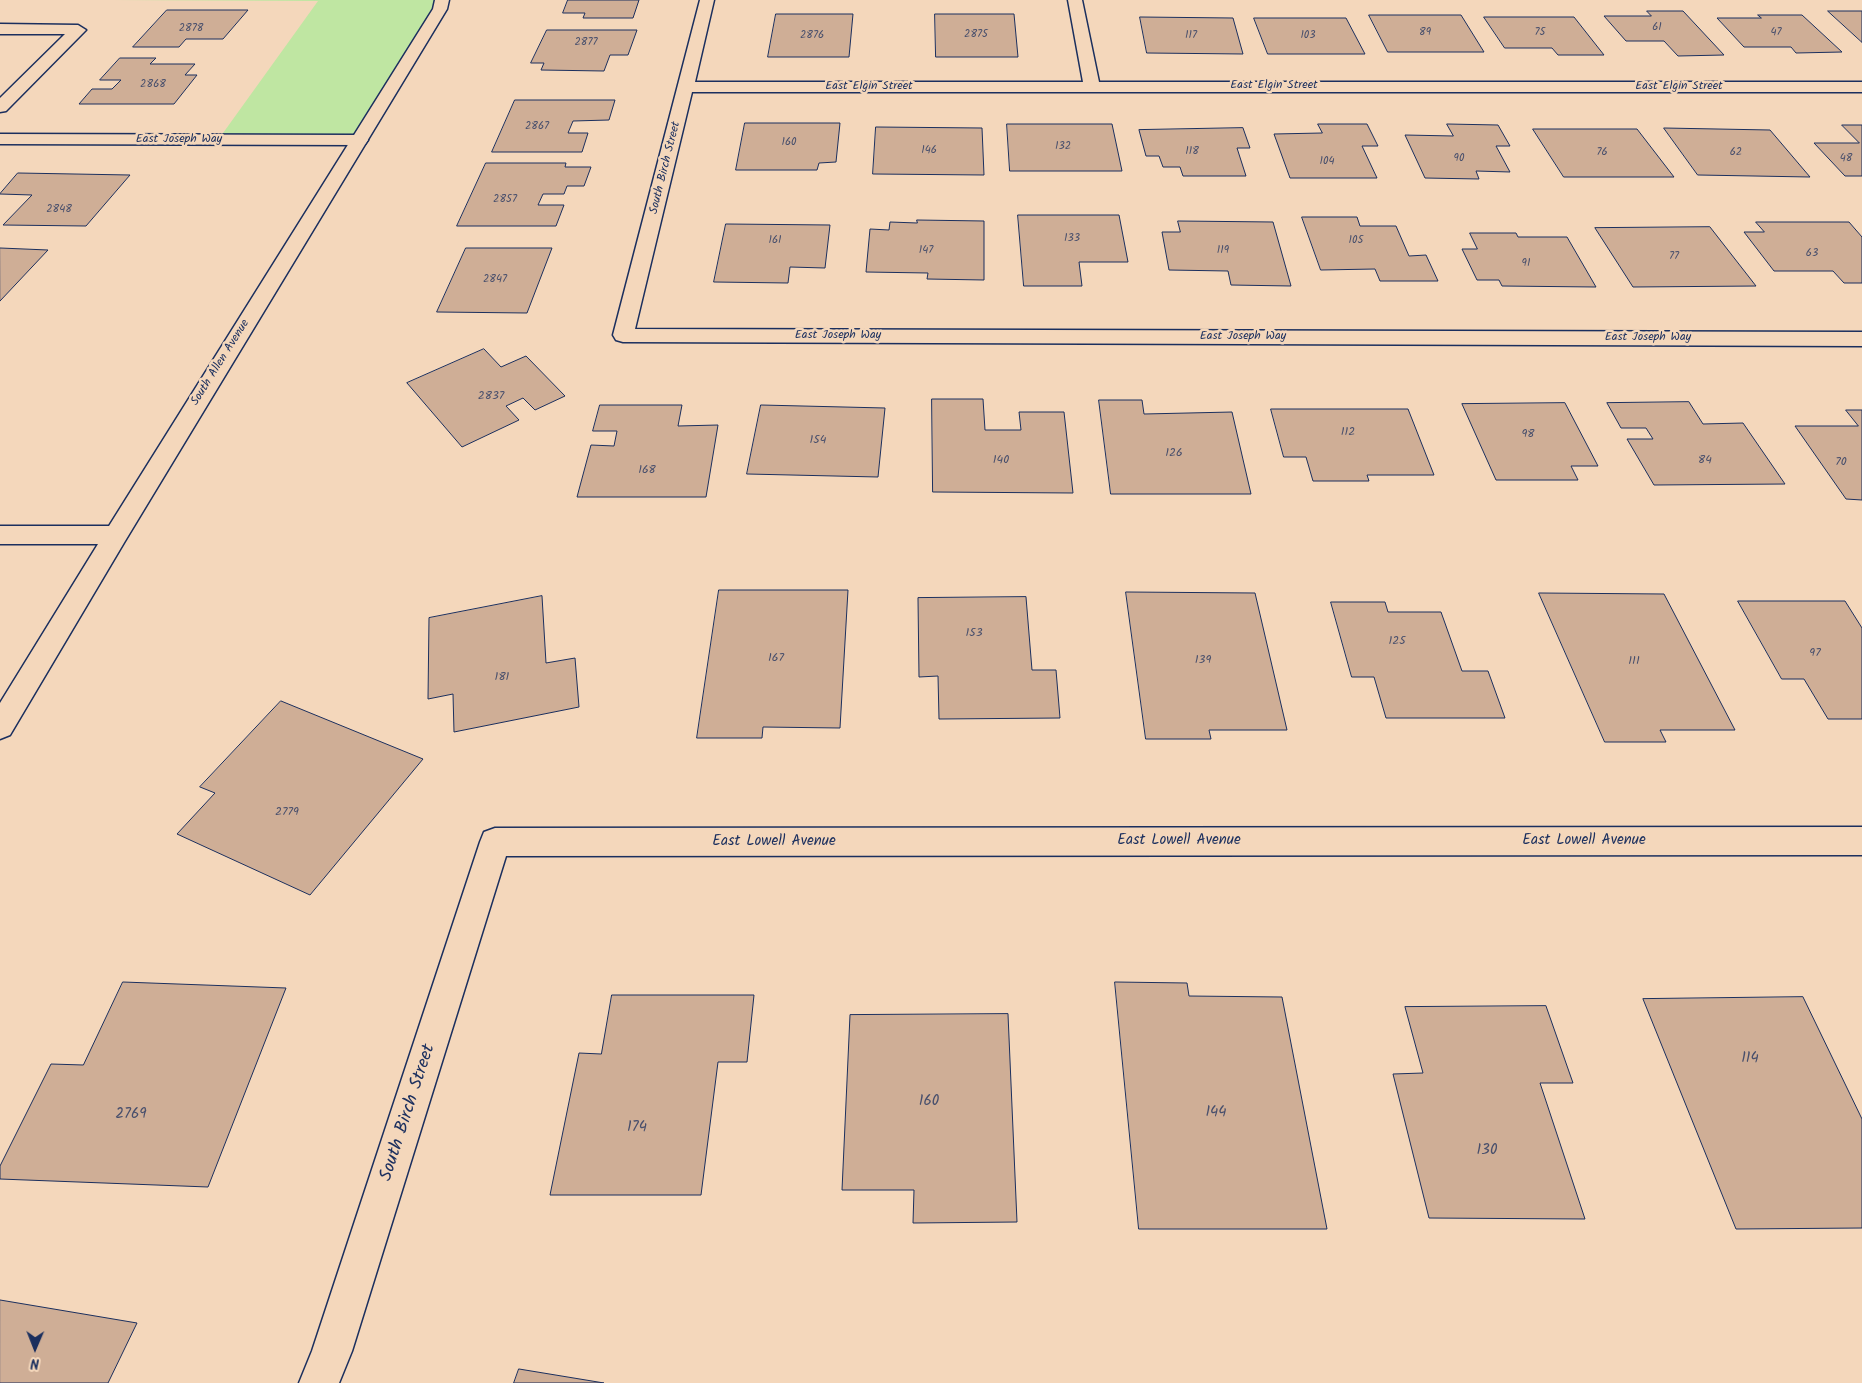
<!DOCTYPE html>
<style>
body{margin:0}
#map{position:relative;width:1862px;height:1383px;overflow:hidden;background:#f4d7bb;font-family:Kalam,sans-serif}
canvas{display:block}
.north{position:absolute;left:10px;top:1323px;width:50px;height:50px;-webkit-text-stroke:4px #f4d7bb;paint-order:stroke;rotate:181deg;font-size:14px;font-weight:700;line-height:20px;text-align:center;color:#1b2f5e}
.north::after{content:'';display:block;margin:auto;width:18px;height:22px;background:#1b2f5e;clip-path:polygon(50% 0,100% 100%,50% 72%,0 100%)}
</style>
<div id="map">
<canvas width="1862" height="1383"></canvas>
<div class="north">N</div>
</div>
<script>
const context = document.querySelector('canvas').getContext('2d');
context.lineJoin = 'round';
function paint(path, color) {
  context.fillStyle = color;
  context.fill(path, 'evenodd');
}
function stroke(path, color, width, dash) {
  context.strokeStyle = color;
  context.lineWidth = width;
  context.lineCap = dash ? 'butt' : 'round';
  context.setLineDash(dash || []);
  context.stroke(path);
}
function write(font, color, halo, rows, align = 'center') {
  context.font = font + ' Kalam,sans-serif';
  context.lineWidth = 5;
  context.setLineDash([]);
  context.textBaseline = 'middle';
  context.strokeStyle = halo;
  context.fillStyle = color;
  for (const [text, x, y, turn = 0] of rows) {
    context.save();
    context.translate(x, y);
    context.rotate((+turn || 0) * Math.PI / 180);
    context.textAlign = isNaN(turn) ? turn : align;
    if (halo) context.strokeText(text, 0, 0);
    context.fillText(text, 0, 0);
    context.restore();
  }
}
paint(new Path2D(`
 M 114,0 L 442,0 L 359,140 L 218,140 L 318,1 Z`), '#bfe6a2');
const building = new Path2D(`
 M 568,0 L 639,0 L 633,18 L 583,18 L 585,13 L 563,13 Z
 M 167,10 L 248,10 L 223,39 L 186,39 L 179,47 L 133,47 Z
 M 1647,11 L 1683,11 L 1724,55 L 1678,56 L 1664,41 L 1626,41 L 1604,16 L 1651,16 Z
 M 1828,11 L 1862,11 L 1862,42 Z
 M 776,14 L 853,14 L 849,57 L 768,57 Z
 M 935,14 L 1014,14 L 1018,57 L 936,57 Z
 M 1369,15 L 1461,15 L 1484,52 L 1388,52 Z
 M 1758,15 L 1802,15 L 1842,52 L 1796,53 L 1791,47 L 1744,47 L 1717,18 L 1761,18 Z
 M 1140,17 L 1233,18 L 1243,54 L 1147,53 Z
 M 1484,17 L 1574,17 L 1604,55 L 1558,55 L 1552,48 L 1505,48 Z
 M 1254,18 L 1346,18 L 1365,54 L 1268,54 Z
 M 547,30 L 637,30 L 628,55 L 610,55 L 604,71 L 541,70 L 544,63 L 531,63 Z
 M 120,58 L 156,58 L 150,64 L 195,64 L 185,75 L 197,75 L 174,104 L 79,104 L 92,89 L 112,89 L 121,80 L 100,80 Z
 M 515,100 L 615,100 L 609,120 L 573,121 L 568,133 L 588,133 L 582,152 L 492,152 Z
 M 745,123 L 840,123 L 836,162 L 819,163 L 817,170 L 736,170 Z
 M 1007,124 L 1112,124 L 1122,171 L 1010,171 Z
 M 1318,124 L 1367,124 L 1378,146 L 1362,146 L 1377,178 L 1290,178 L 1274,134 L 1322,133 Z
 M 1447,124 L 1498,125 L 1510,146 L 1496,146 L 1510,172 L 1476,171 L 1479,179 L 1425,178 L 1405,135 L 1453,136 Z
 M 1842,125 L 1862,125 L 1862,176 L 1845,176 L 1814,143 L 1859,143 Z
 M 876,127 L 982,128 L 984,175 L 873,174 Z
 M 1243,128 L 1250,148 L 1237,148 L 1246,176 L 1183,176 L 1180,167 L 1163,167 L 1159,156 L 1146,156 L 1139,130 Z
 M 1664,128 L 1770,130 L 1810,177 L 1698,175 Z
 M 1533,129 L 1637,129 L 1674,177 L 1564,177 Z
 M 486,163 L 566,163 L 565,167 L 591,167 L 584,186 L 567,186 L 564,194 L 543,194 L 538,205 L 564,205 L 556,226 L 457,226 Z
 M 18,173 L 130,175 L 86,226 L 3,225 L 32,195 L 0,194 Z
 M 1018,215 L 1119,215 L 1128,262 L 1079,262 L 1082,286 L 1024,286 Z
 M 1302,217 L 1357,217 L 1360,226 L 1396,226 L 1409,256 L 1426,255 L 1438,281 L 1380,281 L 1375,269 L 1321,270 Z
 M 917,220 L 984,221 L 984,280 L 927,279 L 928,273 L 866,272 L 870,229 L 889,230 L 890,222 L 917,223 Z
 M 1178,221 L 1273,222 L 1291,286 L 1231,285 L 1228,271 L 1169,270 L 1162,232 L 1180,232 Z
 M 1756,222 L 1849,222 L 1862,237 L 1862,283 L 1844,283 L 1833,271 L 1774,271 L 1744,232 L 1764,232 Z
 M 726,224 L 830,225 L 825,268 L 790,267 L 788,283 L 714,282 Z
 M 1710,227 L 1756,286 L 1633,287 L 1595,228 Z
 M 1470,233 L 1516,233 L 1518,237 L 1567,237 L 1596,287 L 1502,286 L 1499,280 L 1477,280 L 1462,249 L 1477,249 Z
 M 0,248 L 48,250 L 0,301 Z
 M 466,248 L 552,248 L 527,313 L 437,312 Z
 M 484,349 L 501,367 L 526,356 L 565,396 L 535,410 L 523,398 L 506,406 L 519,420 L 462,447 L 407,383 Z
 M 932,399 L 983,399 L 985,430 L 1021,430 L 1019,412 L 1064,412 L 1073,493 L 933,492 Z
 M 1099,400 L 1142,400 L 1144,414 L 1232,412 L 1251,494 L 1111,494 Z
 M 1689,402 L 1703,424 L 1743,423 L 1785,484 L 1654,485 L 1627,439 L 1653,439 L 1646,428 L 1621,428 L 1607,403 Z
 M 1565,403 L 1598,466 L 1571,466 L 1578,480 L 1496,480 L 1462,404 Z
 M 600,405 L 682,405 L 678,426 L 718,425 L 706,497 L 577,497 L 591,445 L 614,446 L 617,431 L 593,431 Z
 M 761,405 L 885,408 L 878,477 L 747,474 Z
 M 1271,409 L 1408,409 L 1434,475 L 1367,475 L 1369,481 L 1313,481 L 1306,457 L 1284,457 Z
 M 1846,410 L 1862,410 L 1862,500 L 1846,499 L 1795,426 L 1858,426 Z
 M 719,590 L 848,590 L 840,728 L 763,727 L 762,738 L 697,738 Z
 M 1126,592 L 1255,593 L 1287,730 L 1209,730 L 1211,739 L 1146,739 Z
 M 1539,593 L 1664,594 L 1735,730 L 1660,730 L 1666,742 L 1605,742 Z
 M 542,596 L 546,663 L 575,658 L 579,707 L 454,732 L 453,694 L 428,699 L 429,618 Z
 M 1026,597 L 1032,670 L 1056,670 L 1060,718 L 939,719 L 938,676 L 919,677 L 918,598 Z
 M 1738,601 L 1845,601 L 1862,628 L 1862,719 L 1828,719 L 1804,679 L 1782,679 Z
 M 1331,602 L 1385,602 L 1388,612 L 1441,612 L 1462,671 L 1488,671 L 1505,718 L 1386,718 L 1374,677 L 1352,677 Z
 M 281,701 L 423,759 L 310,895 L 177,834 L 215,793 L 200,787 Z
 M 123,982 L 286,988 L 208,1187 L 0,1179 L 0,1166 L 51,1064 L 83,1065 Z
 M 1115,982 L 1187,983 L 1189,996 L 1282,997 L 1327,1229 L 1139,1229 Z
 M 612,995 L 754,995 L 747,1062 L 718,1062 L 701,1195 L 550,1195 L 579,1053 L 601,1054 Z
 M 1803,997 L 1862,1119 L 1862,1228 L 1736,1229 L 1643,999 Z
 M 1546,1006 L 1573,1083 L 1540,1083 L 1585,1219 L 1429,1218 L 1393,1074 L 1423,1073 L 1405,1007 Z
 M 1008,1014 L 1017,1222 L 913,1223 L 914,1190 L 842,1190 L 850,1015 Z
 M 0,1300 L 137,1323 L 108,1383 L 0,1383 Z
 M 519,1369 L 604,1383 L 514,1383 Z`);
paint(building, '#cfae96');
stroke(building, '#1b2f5e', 1);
const minor = new Path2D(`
 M 700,0 L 714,0 L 695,82 L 1083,82 L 1068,0 L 1082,0 L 1099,82 L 1862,82 L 1862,92 L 692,92 L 635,329 L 1862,332 L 1862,346 L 623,342 L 616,340 L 613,335 Z
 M 0,24 L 78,25 L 86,30 L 6,111 L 0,112 L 0,98 L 65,34 L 0,34 Z
 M 0,134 L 359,135 L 365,136 L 368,140 L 365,144 L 359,145 L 0,144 Z
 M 1862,827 L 1862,855 L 506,856 L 352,1351 L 339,1383 L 299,1383 L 312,1351 L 480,842 L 484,832 L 495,828 Z`);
const tertiary = new Path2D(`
 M 435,0 L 449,0 L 447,9 L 125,541 L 10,735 L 0,739 L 0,703 L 98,544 L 0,544 L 0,526 L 109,526 L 433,9 Z`);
stroke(minor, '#1b2f5e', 3);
stroke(tertiary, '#1b2f5e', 3);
paint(minor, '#f4d7bb');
paint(tertiary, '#f4d7bb');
write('11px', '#484f6c', null, [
 ["61",1657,28],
 ["2878",191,29],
 ["89",1425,33],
 ["75",1540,33],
 ["47",1776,33],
 ["2875",976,35],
 ["2876",812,36],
 ["117",1191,36],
 ["103",1308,36],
 ["2877",586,43],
 ["2868",153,85],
 ["2867",537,127],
 ["160",789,143],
 ["132",1063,147],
 ["146",929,151],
 ["118",1192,152],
 ["76",1602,153],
 ["62",1736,153],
 ["90",1459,159],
 ["48",1846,159],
 ["104",1327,162],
 ["2857",505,200],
 ["2848",59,210],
 ["133",1072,239],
 ["161",775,241],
 ["105",1356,241],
 ["147",926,251],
 ["119",1223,251],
 ["63",1812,254],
 ["77",1674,257],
 ["91",1526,264],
 ["2847",495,280]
]);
write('12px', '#1b2f5e', '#f4d7bb', [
 ["East Elgin Street",1274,86],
 ["East Elgin Street",869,87],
 ["East Elgin Street",1679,87],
 ["East Joseph Way",179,140],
 ["South Birch Street",666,168,-76],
 ["East Joseph Way",838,336],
 ["East Joseph Way",1243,337],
 ["East Joseph Way",1648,338],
 ["South Allen Avenue",221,363,-58]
]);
write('12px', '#484f6c', null, [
 ["2837",491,397],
 ["112",1348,433],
 ["98",1528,435],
 ["154",818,441],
 ["126",1174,454],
 ["140",1001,461],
 ["84",1705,461],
 ["70",1841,463],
 ["168",647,471],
 ["153",974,634],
 ["125",1397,642],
 ["97",1815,654],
 ["167",776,659],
 ["139",1203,661],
 ["111",1634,662],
 ["181",502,678],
 ["2779",287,813]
]);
write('15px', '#1b2f5e', '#f4d7bb', [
 ["East Lowell Avenue",1179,841],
 ["East Lowell Avenue",1584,841],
 ["East Lowell Avenue",774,842]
]);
write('15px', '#484f6c', null, [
 ["114",1750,1059],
 ["160",929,1102],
 ["144",1216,1113],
 ["2769",131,1115],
 ["174",637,1128],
 ["130",1487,1151]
]);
write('18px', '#1b2f5e', '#f4d7bb', [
 ["South Birch Street",409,1113,-72]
]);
</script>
